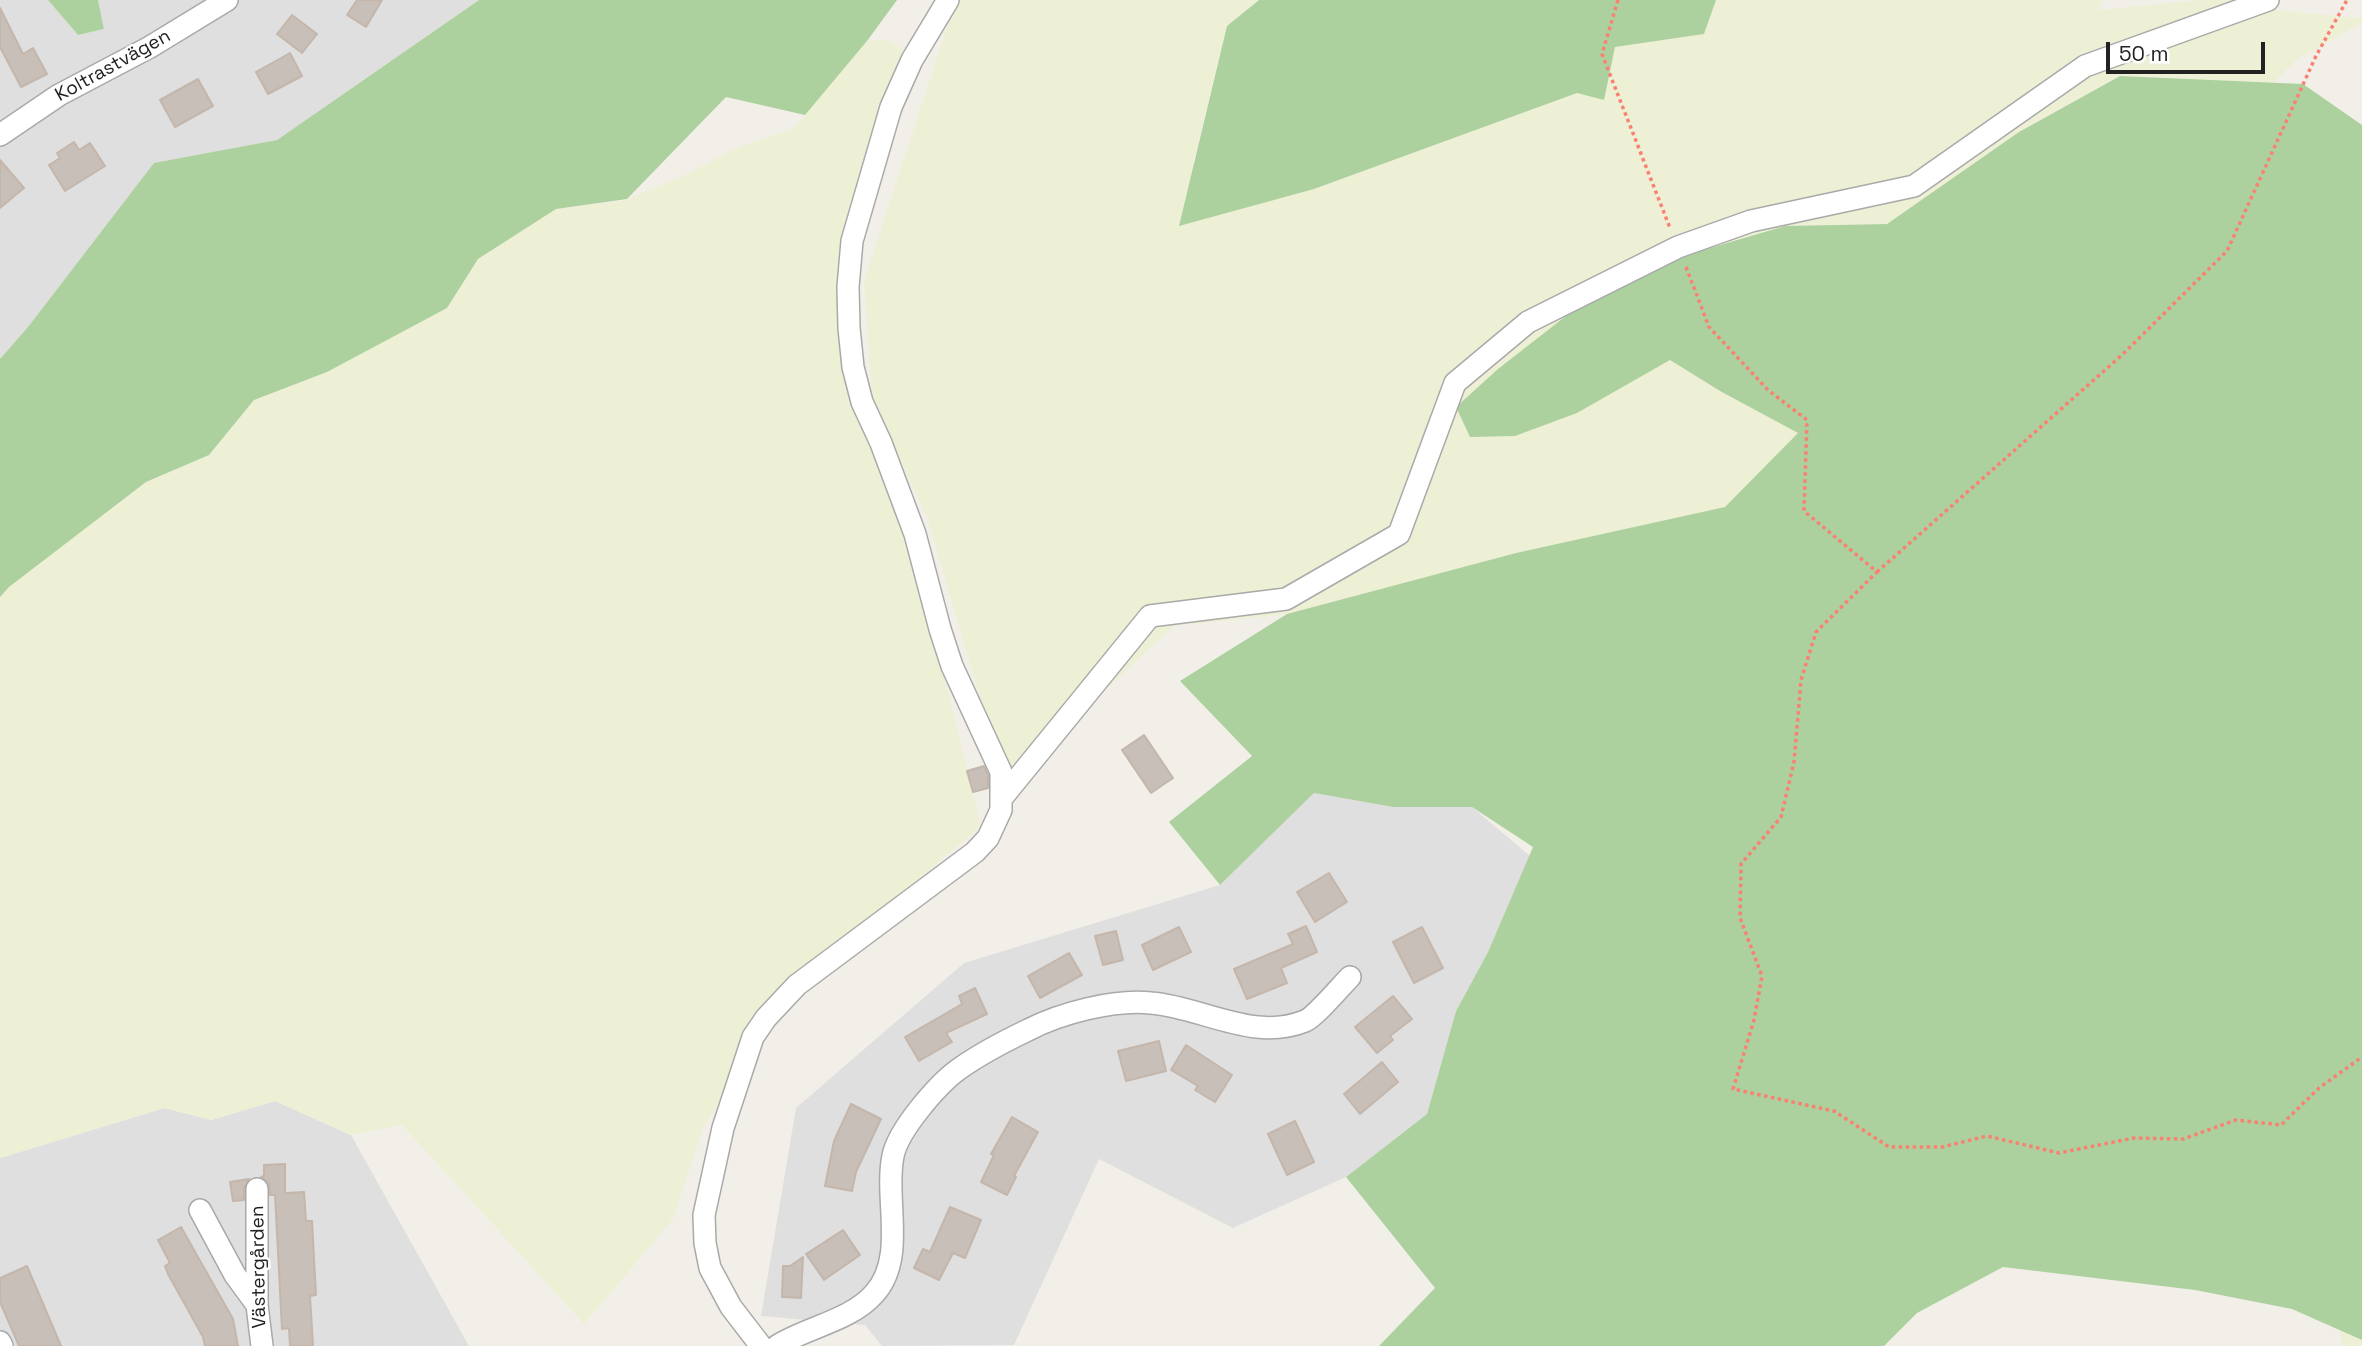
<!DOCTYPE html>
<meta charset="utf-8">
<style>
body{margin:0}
#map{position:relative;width:2362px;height:1346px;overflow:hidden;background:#f2efe9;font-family:"Space Grotesk",sans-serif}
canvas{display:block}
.scale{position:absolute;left:2106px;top:42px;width:159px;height:32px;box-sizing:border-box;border:4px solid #222;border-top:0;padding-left:9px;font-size:21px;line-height:24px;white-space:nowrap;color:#222;-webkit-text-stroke:5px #fff;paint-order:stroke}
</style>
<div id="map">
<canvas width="2362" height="1346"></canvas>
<div class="scale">50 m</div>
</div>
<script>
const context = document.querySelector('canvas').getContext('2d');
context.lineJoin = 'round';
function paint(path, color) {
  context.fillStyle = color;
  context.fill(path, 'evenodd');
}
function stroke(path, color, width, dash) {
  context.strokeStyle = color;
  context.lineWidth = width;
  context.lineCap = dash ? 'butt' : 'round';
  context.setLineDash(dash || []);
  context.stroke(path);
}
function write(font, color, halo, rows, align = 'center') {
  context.font = font + ' "Space Grotesk",sans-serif';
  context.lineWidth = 5;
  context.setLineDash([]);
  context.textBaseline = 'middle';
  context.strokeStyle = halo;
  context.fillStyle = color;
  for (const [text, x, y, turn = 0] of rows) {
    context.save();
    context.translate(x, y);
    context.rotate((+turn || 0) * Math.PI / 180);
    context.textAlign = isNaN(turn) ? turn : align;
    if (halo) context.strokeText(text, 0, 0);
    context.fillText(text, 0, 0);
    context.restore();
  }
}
paint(new Path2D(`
 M 0,0 L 48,0 L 78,35 L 104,29 L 98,0 L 479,0 L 277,140 L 154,164 L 28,327 L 0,359 Z
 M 1314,793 L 1393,807 L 1472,807 L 1530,856 L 1488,952 L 1456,1011 L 1427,1114 L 1346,1177 L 1233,1228 L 1099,1159 L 1014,1345 L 882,1346 L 865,1325 L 761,1316 L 796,1108 L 964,963 L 1220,885 Z
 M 275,1101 L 351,1135 L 469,1346 L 0,1346 L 0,1158 L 165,1108 L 211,1120 Z`), '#e0dfdf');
paint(new Path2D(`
 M 956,0 L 1259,0 L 1227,26 L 1193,164 L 1314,189 L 1577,93 L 1603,99 L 1614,47 L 1704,34 L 1716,0 L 2103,0 L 2098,10 L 2202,0 L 2247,0 L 2282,11 L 2362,18 L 2362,23 L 2296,60 L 2273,83 L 2119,76 L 2019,132 L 1887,224 L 1785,226 L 1659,263 L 1580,305 L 1504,365 L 1457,407 L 1670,360 L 1720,391 L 1799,433 L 1725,507 L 1516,553 L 1287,614 L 1174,626 L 1005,784 L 928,520 L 872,398 L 864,281 Z
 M 888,40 L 909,53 L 846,288 L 851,370 L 906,523 L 981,826 L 758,1015 L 719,1101 L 702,1131 L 673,1219 L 584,1324 L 402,1125 L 351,1135 L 275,1101 L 211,1120 L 164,1108 L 0,1158 L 0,597 L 9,587 L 146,482 L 209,455 L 254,400 L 327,372 L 468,265 L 556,209 L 622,201 L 679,178 L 742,146 L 793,129 L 867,41 Z
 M 2340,1330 L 2362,1340 L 2362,1346 L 2342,1346 Z`), '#eef0d5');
paint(new Path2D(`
 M 48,0 L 98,0 L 104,29 L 78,35 Z
 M 479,0 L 897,0 L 867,41 L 805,115 L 726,97 L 627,199 L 556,209 L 478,259 L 447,308 L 327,372 L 254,400 L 209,455 L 146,482 L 9,587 L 0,597 L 0,359 L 28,327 L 154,163 L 277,140 Z
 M 1259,0 L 1716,0 L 1704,34 L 1615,47 L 1604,100 L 1577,93 L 1314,189 L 1179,226 L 1227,26 Z
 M 2120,76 L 2303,84 L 2362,125 L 2362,1340 L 2292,1309 L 2195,1290 L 2003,1267 L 1917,1313 L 1884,1346 L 1379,1346 L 1435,1288 L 1346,1177 L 1427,1114 L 1456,1011 L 1488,952 L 1533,847 L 1472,807 L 1393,807 L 1314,793 L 1220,885 L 1169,822 L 1252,756 L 1180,681 L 1287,614 L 1516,553 L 1725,507 L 1798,433 L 1720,391 L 1670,360 L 1577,413 L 1515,436 L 1470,437 L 1456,407 L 1498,369 L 1580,305 L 1659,263 L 1785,226 L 1887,224 L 2019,132 Z`), '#add19e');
const building = new Path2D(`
 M 357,0 L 382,0 L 366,27 L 347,15 Z
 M 0,8 L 23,54 L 33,48 L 47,74 L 21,87 L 0,47 Z
 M 292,15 L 317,34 L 302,53 L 277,34 Z
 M 290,53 L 302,76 L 268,94 L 256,72 Z
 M 198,79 L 213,106 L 175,127 L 160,100 Z
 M 74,142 L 79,150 L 90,143 L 105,166 L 65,191 L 49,165 L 60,158 L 57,153 Z
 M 0,160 L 24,188 L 0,208 Z
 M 1144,735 L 1173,778 L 1151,793 L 1122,750 Z
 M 984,766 L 988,775 L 988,788 L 973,792 L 967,771 Z
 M 1329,873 L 1347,902 L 1315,922 L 1297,892 Z
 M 1306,926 L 1317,952 L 1281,968 L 1287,983 L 1247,999 L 1234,969 L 1293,944 L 1288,934 Z
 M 1179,927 L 1191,952 L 1153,970 L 1142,945 Z
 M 1422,927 L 1443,968 L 1414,983 L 1393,942 Z
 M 1116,931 L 1123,960 L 1103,965 L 1095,936 Z
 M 1069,953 L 1082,975 L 1040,998 L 1028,976 Z
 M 975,988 L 987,1014 L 946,1033 L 952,1042 L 919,1061 L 905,1037 L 962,1004 L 959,996 Z
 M 1393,996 L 1412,1019 L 1390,1036 L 1393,1040 L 1377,1053 L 1355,1027 Z
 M 1159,1041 L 1166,1071 L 1126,1081 L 1118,1051 Z
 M 1186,1045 L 1232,1075 L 1215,1102 L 1195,1090 L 1198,1086 L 1171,1070 Z
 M 1382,1062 L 1398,1082 L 1360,1114 L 1344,1094 Z
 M 851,1104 L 881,1119 L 856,1172 L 852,1191 L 825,1186 L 834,1141 Z
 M 1012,1117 L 1038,1132 L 1014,1176 L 1016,1177 L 1007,1195 L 981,1182 L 994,1155 L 991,1154 Z
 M 1295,1121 L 1314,1162 L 1287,1175 L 1268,1134 Z
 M 285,1164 L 285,1193 L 304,1192 L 306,1221 L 312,1221 L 316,1295 L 310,1296 L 313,1346 L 290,1346 L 289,1328 L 282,1329 L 275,1195 L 270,1195 L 269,1183 L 261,1177 L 264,1176 L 264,1165 Z
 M 249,1179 L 244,1188 L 244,1200 L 233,1201 L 230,1182 Z
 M 950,1207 L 981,1220 L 965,1258 L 953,1253 L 939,1280 L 914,1268 L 923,1249 L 930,1252 Z
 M 181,1227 L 233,1319 L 238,1346 L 205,1346 L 203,1337 L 168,1274 L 165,1266 L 170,1263 L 158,1240 Z
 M 843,1230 L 860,1255 L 824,1280 L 806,1254 Z
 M 803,1257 L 801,1298 L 782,1297 L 783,1266 L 790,1266 Z
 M 27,1266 L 61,1346 L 19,1346 L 0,1302 L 0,1278 Z`);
paint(building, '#c7bfb8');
stroke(building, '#c4b6ab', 2);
const minor = new Path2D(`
 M 0,135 L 59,95 L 150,47 L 227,0
 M 1001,799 L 1150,616 L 1286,599 L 1399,534 L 1455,383 L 1528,322 L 1678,247 L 1751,221 L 1914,186 L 2085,66 L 2268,0
 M 257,1189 L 257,1305 L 262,1346
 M 200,1210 L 235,1275 L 257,1305
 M 0,1342 L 2,1346
 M 761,1346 L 731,1307 L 710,1268 L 705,1243 L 704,1215 L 723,1128 L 753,1037 L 766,1018 L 797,985 L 975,852 L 988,838 L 1001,810 L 1001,772 L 952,666 L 940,629 L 915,534 L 881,443 L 862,402 L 853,367 L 849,328 L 848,287 L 852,241 L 891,107 L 912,60 L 948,0
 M 777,1346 C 807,1327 850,1321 874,1294 C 907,1258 884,1199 893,1156 C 898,1130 938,1084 959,1069 C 980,1054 1005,1041 1028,1030 C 1061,1013 1114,999 1151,1003 C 1202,1007 1253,1042 1305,1021 C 1315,1017 1341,986 1350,977`);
stroke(minor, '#a9a9a9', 24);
stroke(new Path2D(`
 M 1618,0 L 1602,54 L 1670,228
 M 1686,267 L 1709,327 L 1768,390 L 1807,420 L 1804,511 L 1877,572 L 1816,632 L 1801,680 L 1794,762 L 1781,817 L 1741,864 L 1740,918 L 1762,976 L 1754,1020 L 1733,1089 L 1834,1111 L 1889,1147 L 1942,1147 L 1987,1136 L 2059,1153 L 2134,1138 L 2183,1139 L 2236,1120 L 2281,1125 L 2319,1088 L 2362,1057
 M 1877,572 L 2122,355 L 2227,251 L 2316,56 L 2347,0`), '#fa8072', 3.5, [3.5, 3.5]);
stroke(minor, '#fff', 21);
write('19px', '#222', '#fff', [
 ["Koltrastvägen",113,66,-29],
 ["Västergården",259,1267,-91]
]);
</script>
